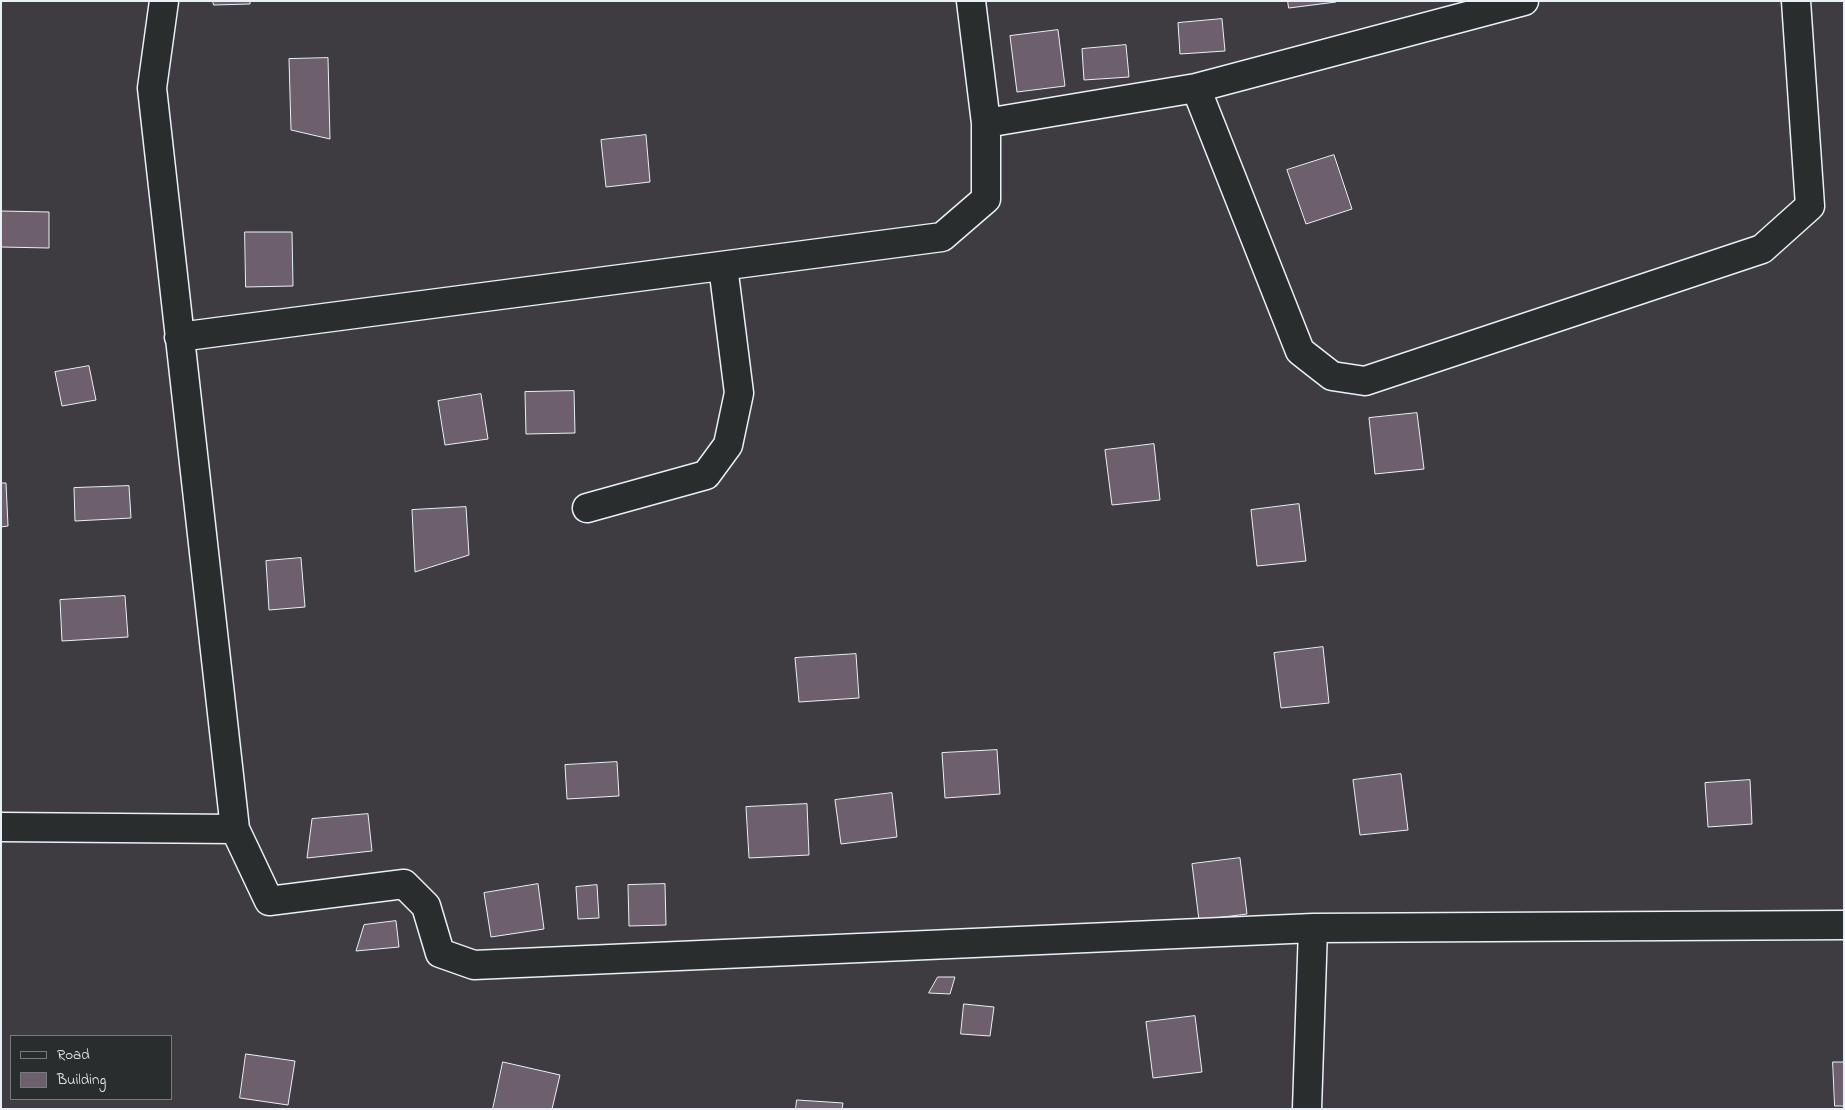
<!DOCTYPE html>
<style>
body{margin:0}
#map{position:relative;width:1845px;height:1110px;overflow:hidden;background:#3e3c41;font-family:"Indie Flower",sans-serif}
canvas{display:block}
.frame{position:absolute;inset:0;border:2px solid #e8f1f8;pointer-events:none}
.legend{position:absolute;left:10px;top:1035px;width:162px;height:65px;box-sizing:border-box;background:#2a2d2e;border:1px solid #767b7f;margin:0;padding:6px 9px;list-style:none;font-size:15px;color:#e8f1f8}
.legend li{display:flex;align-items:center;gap:10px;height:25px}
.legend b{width:25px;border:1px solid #767b7f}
</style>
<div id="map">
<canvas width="1845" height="1110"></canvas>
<div class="frame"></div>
<ul class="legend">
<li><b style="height:6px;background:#2a2d2e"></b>Road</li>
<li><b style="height:14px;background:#6d5f6c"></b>Building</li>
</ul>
</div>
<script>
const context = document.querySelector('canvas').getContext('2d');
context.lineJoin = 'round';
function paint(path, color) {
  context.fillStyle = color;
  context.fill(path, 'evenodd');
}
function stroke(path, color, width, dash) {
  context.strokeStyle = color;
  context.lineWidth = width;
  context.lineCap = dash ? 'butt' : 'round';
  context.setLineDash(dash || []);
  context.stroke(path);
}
const building = new Path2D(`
 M 213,1 L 250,1 L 250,4 L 214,5 Z
 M 1288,1 L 1336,1 L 1336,2 L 1289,8 Z
 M 1222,19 L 1225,51 L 1180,54 L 1178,23 Z
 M 1058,30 L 1065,86 L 1017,92 L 1010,36 Z
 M 1126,45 L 1129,77 L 1084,80 L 1082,49 Z
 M 328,58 L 330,139 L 291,130 L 289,59 Z
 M 646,135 L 650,182 L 606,187 L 601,140 Z
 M 1334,155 L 1352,209 L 1306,224 L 1287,170 Z
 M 1,211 L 49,212 L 49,248 L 1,247 Z
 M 245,232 L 292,232 L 293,286 L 246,287 Z
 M 89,366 L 96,400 L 62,406 L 55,372 Z
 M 574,391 L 575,433 L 526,434 L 525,392 Z
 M 481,394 L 488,439 L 445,445 L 438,401 Z
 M 1417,413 L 1424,469 L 1375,474 L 1369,418 Z
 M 1154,444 L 1160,500 L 1112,505 L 1105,450 Z
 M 1,483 L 6,483 L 8,526 L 1,527 Z
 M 129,486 L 131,518 L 75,521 L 74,488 Z
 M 1299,504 L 1306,561 L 1257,566 L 1251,510 Z
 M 466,507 L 469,555 L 415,572 L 412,510 Z
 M 301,558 L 305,607 L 269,610 L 266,561 Z
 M 125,596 L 128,637 L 62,641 L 60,600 Z
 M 1323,647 L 1329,703 L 1281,708 L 1274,653 Z
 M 856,654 L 859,698 L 799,702 L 795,658 Z
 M 997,750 L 1000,794 L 945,798 L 942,753 Z
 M 617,762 L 619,796 L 567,799 L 565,765 Z
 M 1401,774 L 1408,830 L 1360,835 L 1353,780 Z
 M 1750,780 L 1752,824 L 1708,827 L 1705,783 Z
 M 892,793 L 897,837 L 841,844 L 835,800 Z
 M 807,804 L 809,855 L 749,858 L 746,807 Z
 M 368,814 L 372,851 L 307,858 L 312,819 Z
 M 1240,858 L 1247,914 L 1199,920 L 1192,864 Z
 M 538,884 L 544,929 L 491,937 L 484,893 Z
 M 665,884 L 666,925 L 629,926 L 628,885 Z
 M 597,885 L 599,918 L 578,919 L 576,887 Z
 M 396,921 L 399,947 L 356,951 L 364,925 Z
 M 938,977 L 955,977 L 950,994 L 929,993 Z
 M 964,1004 L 994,1007 L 990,1036 L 961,1034 Z
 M 1195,1016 L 1202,1072 L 1153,1078 L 1146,1022 Z
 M 246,1054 L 295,1061 L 288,1105 L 240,1098 Z
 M 503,1062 L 560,1075 L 552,1109 L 493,1109 Z
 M 1833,1062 L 1844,1062 L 1844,1106 L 1835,1106 Z
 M 797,1100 L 843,1103 L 842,1109 L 796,1109 Z`);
paint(building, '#6d5f6c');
stroke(building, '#e8f1f8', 1);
const minor = new Path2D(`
 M 164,1 L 152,88 L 235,829 L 269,901 L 404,884 L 426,906 L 440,953 L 474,965 L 1313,928 L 1844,925
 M 971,1 L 986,123
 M 1196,88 L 1300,351 L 1332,376 L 1365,381 L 1762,249 L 1810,206 L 1796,1
 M 179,337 L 942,237 L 986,199 L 986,123 L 1196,88 L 1524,1
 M 587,508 L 706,475 L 728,445 L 739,393 L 723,266
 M 1,827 L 235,829
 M 1307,1109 L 1313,928`);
stroke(minor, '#e8f1f8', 31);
stroke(minor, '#2a2d2e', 28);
</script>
